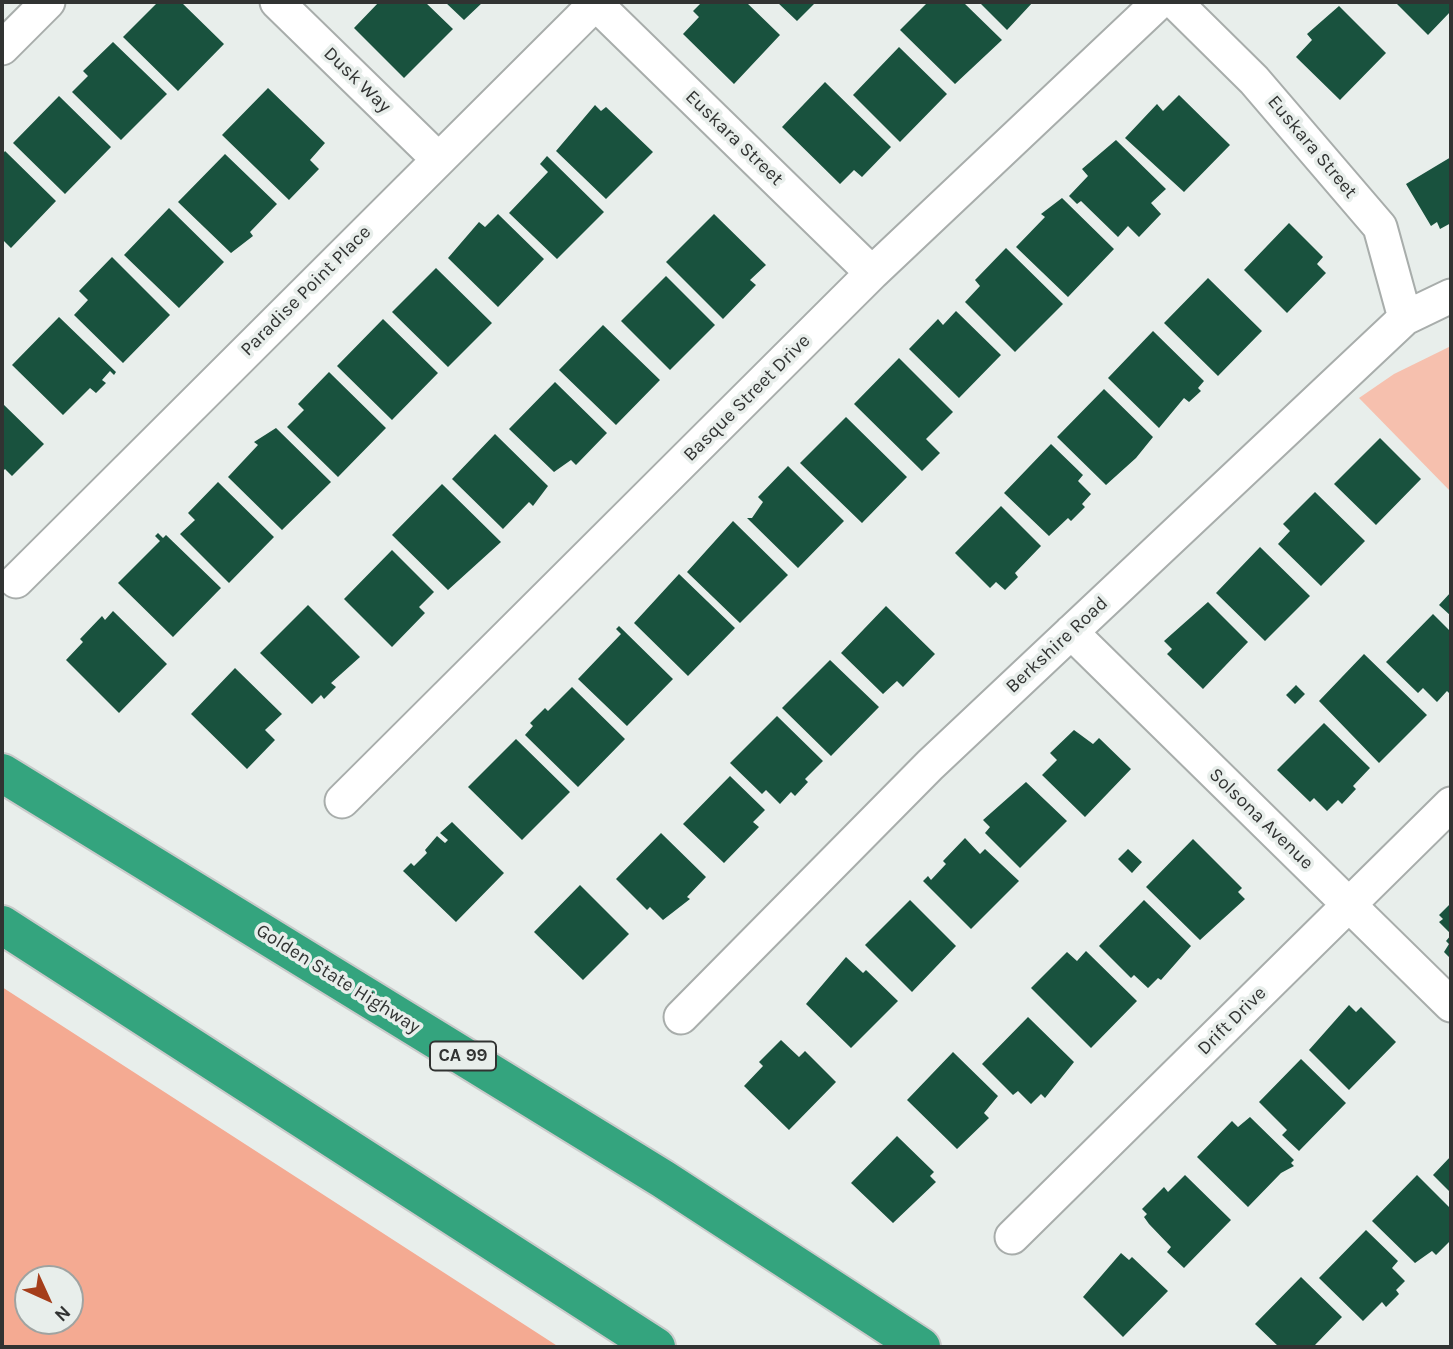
<!DOCTYPE html>
<style>
body{margin:0}
#map{position:relative;width:1453px;height:1349px;overflow:hidden;background:#e8eeeb;font-family:Karla,sans-serif}
canvas{display:block}
.frame{position:absolute;inset:0;border:4px solid #313332;pointer-events:none}
.north{position:absolute;left:14px;top:1265px;width:70px;height:70px;box-sizing:border-box;background:#e8eeeb;border:2px solid #9fa3a1;border-radius:50%;rotate:135deg;font-size:19px;font-weight:700;line-height:28px;text-align:center;color:#313332}
.north::after{content:'';display:block;margin:auto;width:24px;height:32px;background:#a53e1b;clip-path:polygon(50% 0,100% 100%,50% 72%,0 100%)}
</style>
<div id="map">
<canvas width="1453" height="1349"></canvas>
<div class="frame"></div>
<div class="north">N</div>
</div>
<script>
const context = document.querySelector('canvas').getContext('2d');
context.lineJoin = 'round';
function paint(path, color) {
  context.fillStyle = color;
  context.fill(path, 'evenodd');
}
function stroke(path, color, width, dash) {
  context.strokeStyle = color;
  context.lineWidth = width;
  context.lineCap = dash ? 'butt' : 'round';
  context.setLineDash(dash || []);
  context.stroke(path);
}
function write(font, color, halo, rows, align = 'center') {
  context.font = font + ' Karla,sans-serif';
  context.lineWidth = 7;
  context.setLineDash([]);
  context.textBaseline = 'middle';
  context.strokeStyle = halo;
  context.fillStyle = color;
  for (const [text, x, y, turn = 0] of rows) {
    context.save();
    context.translate(x, y);
    context.rotate((+turn || 0) * Math.PI / 180);
    context.textAlign = isNaN(turn) ? turn : align;
    if (halo) context.strokeText(text, 0, 0);
    context.fillText(text, 0, 0);
    context.restore();
  }
}
paint(new Path2D(`
 M 2,987 L 559,1347 L 2,1347 ZM 28,1279 L 70,1279 L 70,1321 L 28,1321 Z`), '#f4aa92');
paint(new Path2D(`
 M 1451,346 L 1451,492 L 1359,398 L 1394,374 Z`), '#f6c0ae');
paint(new Path2D(`
 M 158,2 L 181,2 L 224,44 L 178,91 L 123,37 Z
 M 379,2 L 425,2 L 453,29 L 404,78 L 354,28 Z
 M 445,2 L 483,2 L 464,20 Z
 M 702,2 L 746,2 L 780,35 L 734,84 L 683,34 L 699,17 L 693,11 Z
 M 777,2 L 816,2 L 797,21 Z
 M 928,2 L 963,2 L 1002,40 L 955,84 L 900,30 Z
 M 979,2 L 1033,2 L 1007,30 Z
 M 1395,2 L 1451,2 L 1451,11 L 1428,35 Z
 M 1339,6 L 1386,53 L 1340,100 L 1296,57 L 1312,40 L 1307,34 Z
 M 113,42 L 167,94 L 121,140 L 72,92 L 88,76 L 83,71 Z
 M 899,47 L 947,94 L 900,142 L 853,95 Z
 M 825,82 L 891,147 L 862,177 L 854,170 L 840,184 L 782,127 Z
 M 268,88 L 325,143 L 310,160 L 319,169 L 289,200 L 222,135 Z
 M 1179,95 L 1230,145 L 1184,192 L 1125,138 L 1157,104 L 1163,111 Z
 M 59,96 L 111,147 L 65,194 L 13,143 Z
 M 595,105 L 601,111 L 606,107 L 653,152 L 606,199 L 556,151 Z
 M 1116,140 L 1166,189 L 1151,203 L 1161,214 L 1139,237 L 1128,226 L 1118,237 L 1081,201 L 1077,204 L 1069,196 L 1088,176 L 1082,169 Z
 M 5,151 L 56,201 L 11,248 L 2,239 L 2,155 Z
 M 225,154 L 277,204 L 250,232 L 253,236 L 231,253 L 178,202 Z
 M 547,156 L 604,212 L 557,259 L 509,213 L 548,172 L 540,164 Z
 M 1451,157 L 1451,223 L 1440,229 L 1437,222 L 1431,226 L 1406,184 Z
 M 1062,198 L 1114,249 L 1068,297 L 1016,247 L 1045,217 L 1041,214 Z
 M 169,208 L 224,262 L 179,308 L 124,255 Z
 M 498,214 L 544,259 L 498,307 L 448,258 L 479,222 L 485,227 Z
 M 714,214 L 766,265 L 750,280 L 756,285 L 723,319 L 666,262 Z
 M 1289,223 L 1323,257 L 1317,264 L 1326,273 L 1287,313 L 1244,270 Z
 M 1006,248 L 1063,304 L 1015,352 L 965,302 L 980,286 L 975,280 Z
 M 112,257 L 170,315 L 123,363 L 74,315 L 88,300 L 79,291 Z
 M 436,268 L 492,323 L 448,367 L 392,312 Z
 M 666,276 L 715,325 L 670,370 L 621,321 Z
 M 1208,278 L 1262,331 L 1218,376 L 1164,323 Z
 M 956,311 L 1001,355 L 959,398 L 909,349 L 938,319 L 943,325 Z
 M 59,317 L 116,372 L 114,375 L 110,371 L 102,380 L 106,383 L 96,393 L 90,388 L 63,415 L 12,365 Z
 M 383,319 L 438,373 L 392,420 L 337,366 Z
 M 603,325 L 660,380 L 616,425 L 559,370 Z
 M 1153,331 L 1204,381 L 1198,388 L 1201,391 L 1189,402 L 1184,398 L 1159,428 L 1108,378 Z
 M 899,358 L 953,412 L 926,439 L 940,453 L 922,471 L 854,404 Z
 M 329,372 L 386,428 L 338,477 L 287,427 L 304,410 L 298,404 Z
 M 555,382 L 607,433 L 576,465 L 571,460 L 554,472 L 509,429 Z
 M 1104,389 L 1153,437 L 1136,458 L 1106,485 L 1057,437 Z
 M 2,403 L 44,444 L 12,476 L 5,469 L 2,472 Z
 M 846,417 L 907,477 L 862,523 L 800,463 Z
 M 276,428 L 331,482 L 282,530 L 228,477 L 258,445 L 254,442 Z
 M 495,434 L 548,486 L 533,506 L 529,502 L 503,529 L 452,479 Z
 M 1380,438 L 1421,479 L 1376,525 L 1334,484 Z
 M 1051,444 L 1083,475 L 1078,481 L 1091,494 L 1082,504 L 1085,507 L 1071,521 L 1068,518 L 1049,536 L 1004,493 Z
 M 788,466 L 844,521 L 798,568 L 747,518 L 752,518 L 763,502 L 758,497 Z
 M 218,482 L 274,537 L 229,583 L 180,534 L 195,520 L 188,513 Z
 M 442,484 L 501,542 L 448,590 L 392,535 Z
 M 1315,492 L 1365,541 L 1321,586 L 1278,544 L 1290,531 L 1283,524 Z
 M 1001,506 L 1041,546 L 1015,573 L 1018,577 L 1005,590 L 996,582 L 990,588 L 955,553 Z
 M 733,521 L 788,575 L 740,623 L 687,572 Z
 M 158,533 L 163,538 L 166,535 L 221,588 L 173,637 L 118,583 L 160,541 L 155,536 Z
 M 1260,547 L 1310,596 L 1265,641 L 1216,593 Z
 M 392,550 L 434,592 L 419,607 L 425,613 L 392,647 L 344,599 Z
 M 679,574 L 735,628 L 688,676 L 634,623 Z
 M 1451,592 L 1451,616 L 1439,605 Z
 M 1208,602 L 1248,642 L 1203,689 L 1167,654 L 1172,649 L 1164,641 Z
 M 308,605 L 360,657 L 331,683 L 336,687 L 324,699 L 321,695 L 312,704 L 260,653 Z
 M 886,606 L 935,654 L 903,687 L 897,681 L 883,694 L 841,653 Z
 M 113,611 L 167,664 L 119,713 L 66,660 L 83,642 L 80,639 L 102,616 L 105,620 Z
 M 1433,614 L 1451,632 L 1451,695 L 1447,691 L 1437,702 L 1423,688 L 1418,693 L 1386,662 Z
 M 619,626 L 673,679 L 627,726 L 578,679 L 621,634 L 616,629 Z
 M 1364,654 L 1427,715 L 1379,763 L 1319,701 Z
 M 830,660 L 879,707 L 831,756 L 782,708 Z
 M 235,668 L 282,714 L 265,730 L 275,740 L 247,769 L 191,714 Z
 M 1296,685 L 1305,694 L 1295,704 L 1286,695 Z
 M 572,687 L 625,739 L 578,787 L 525,735 L 533,726 L 530,723 L 545,708 L 548,711 Z
 M 777,716 L 823,761 L 805,779 L 808,782 L 795,796 L 791,792 L 780,804 L 766,790 L 762,794 L 730,763 Z
 M 1324,723 L 1370,768 L 1353,786 L 1356,789 L 1342,804 L 1338,800 L 1327,811 L 1314,798 L 1310,802 L 1277,770 Z
 M 1074,730 L 1093,744 L 1099,738 L 1131,769 L 1085,817 L 1042,775 L 1057,760 L 1050,753 Z
 M 516,739 L 570,792 L 522,840 L 468,787 Z
 M 730,776 L 765,810 L 753,822 L 759,827 L 724,863 L 683,824 Z
 M 1026,782 L 1067,821 L 1020,868 L 985,833 L 990,827 L 983,820 Z
 M 452,822 L 504,873 L 456,922 L 403,871 L 411,863 L 414,866 L 427,853 L 425,850 L 437,836 L 445,843 L 448,840 L 440,833 Z
 M 661,833 L 706,877 L 687,897 L 690,899 L 663,920 L 650,907 L 647,910 L 616,879 Z
 M 965,838 L 980,854 L 985,849 L 1019,881 L 971,929 L 923,881 L 928,876 L 931,880 L 946,864 L 943,861 Z
 M 1193,839 L 1242,888 L 1238,892 L 1245,899 L 1200,940 L 1146,887 Z
 M 1128,849 L 1142,862 L 1132,873 L 1118,859 Z
 M 580,885 L 629,934 L 583,980 L 534,932 Z
 M 910,900 L 956,946 L 912,992 L 865,945 Z
 M 1144,900 L 1191,946 L 1161,980 L 1158,978 L 1148,988 L 1134,975 L 1131,978 L 1099,946 Z
 M 1451,903 L 1451,934 L 1439,922 L 1443,919 L 1439,915 Z
 M 1451,935 L 1451,959 L 1444,952 L 1449,944 L 1446,941 Z
 M 1086,951 L 1137,1001 L 1091,1048 L 1031,988 L 1067,952 L 1077,961 Z
 M 846,957 L 863,973 L 866,970 L 898,1001 L 851,1048 L 806,1004 Z
 M 1349,1005 L 1356,1012 L 1361,1007 L 1396,1042 L 1349,1090 L 1309,1050 Z
 M 1028,1017 L 1074,1062 L 1045,1098 L 1041,1094 L 1031,1104 L 1018,1091 L 1013,1095 L 982,1064 Z
 M 781,1040 L 799,1057 L 805,1051 L 836,1082 L 789,1130 L 744,1086 L 763,1066 L 759,1062 Z
 M 953,1052 L 998,1096 L 984,1113 L 989,1118 L 957,1149 L 907,1100 Z
 M 1301,1059 L 1346,1103 L 1299,1151 L 1282,1135 L 1287,1130 L 1259,1102 Z
 M 1250,1117 L 1294,1160 L 1291,1163 L 1294,1166 L 1281,1173 L 1248,1207 L 1197,1157 L 1232,1121 L 1238,1127 Z
 M 897,1136 L 934,1172 L 930,1176 L 936,1182 L 893,1223 L 851,1183 Z
 M 1451,1156 L 1451,1193 L 1433,1175 Z
 M 1185,1175 L 1231,1220 L 1184,1268 L 1167,1252 L 1171,1247 L 1149,1224 L 1144,1217 L 1147,1214 L 1142,1209 L 1164,1187 L 1168,1192 Z
 M 1417,1175 L 1451,1209 L 1451,1240 L 1436,1255 L 1432,1251 L 1415,1263 L 1372,1221 Z
 M 1366,1230 L 1398,1261 L 1392,1268 L 1405,1281 L 1396,1290 L 1399,1294 L 1386,1307 L 1382,1302 L 1363,1321 L 1319,1278 Z
 M 1121,1253 L 1129,1260 L 1132,1257 L 1168,1291 L 1123,1337 L 1083,1297 Z
 M 1301,1277 L 1342,1317 L 1315,1345 L 1318,1347 L 1279,1347 L 1255,1324 Z`), '#19523e');
const minor = new Path2D(`
 M 277,2 L 437,158
 M 1175,2 L 1254,80 L 1380,227 L 1405,318
 M 595,3 L 872,273
 M 2,48 L 48,2
 M 16,581 L 597,2
 M 1071,632 L 1451,1005
 M 342,801 L 872,273 L 1159,2
 M 681,1017 L 930,765 L 1405,318 L 1451,296
 M 1012,1237 L 1451,804`);
const highway = new Path2D(`
 M 2,773 L 663,1179 L 921,1347
 M 2,925 L 656,1347`);
stroke(minor, '#a8adab', 37);
stroke(highway, '#c9caca', 42);
stroke(minor, '#fff', 33);
stroke(highway, '#34a47e', 38);
for (const [x, y, w] of [
 [463,1056,66]
]) {
  const box = new Path2D();
  box.roundRect(x - w / 2, y - 14.5, w, 29, 5);
  context.fillStyle = '#e8eeeb';
  context.fill(box);
  stroke(box, '#313332', 2);
}
write('bold 18px', '#313332', null, [
 ["CA 99",463,1056]
]);
write('19px', '#313332', '#e8eeeb', [
 ["Dusk Way",357,80,44],
 ["Euskara Street",734,138,44],
 ["Euskara Street",1312,147,50],
 ["Paradise Point Place",306,291,-45],
 ["Basque Street Drive",747,398,-45],
 ["Berkshire Road",1057,645,-43],
 ["Solsona Avenue",1261,819,44],
 ["Golden State Highway",338,979,32],
 ["Drift Drive",1232,1021,-45]
]);
</script>
